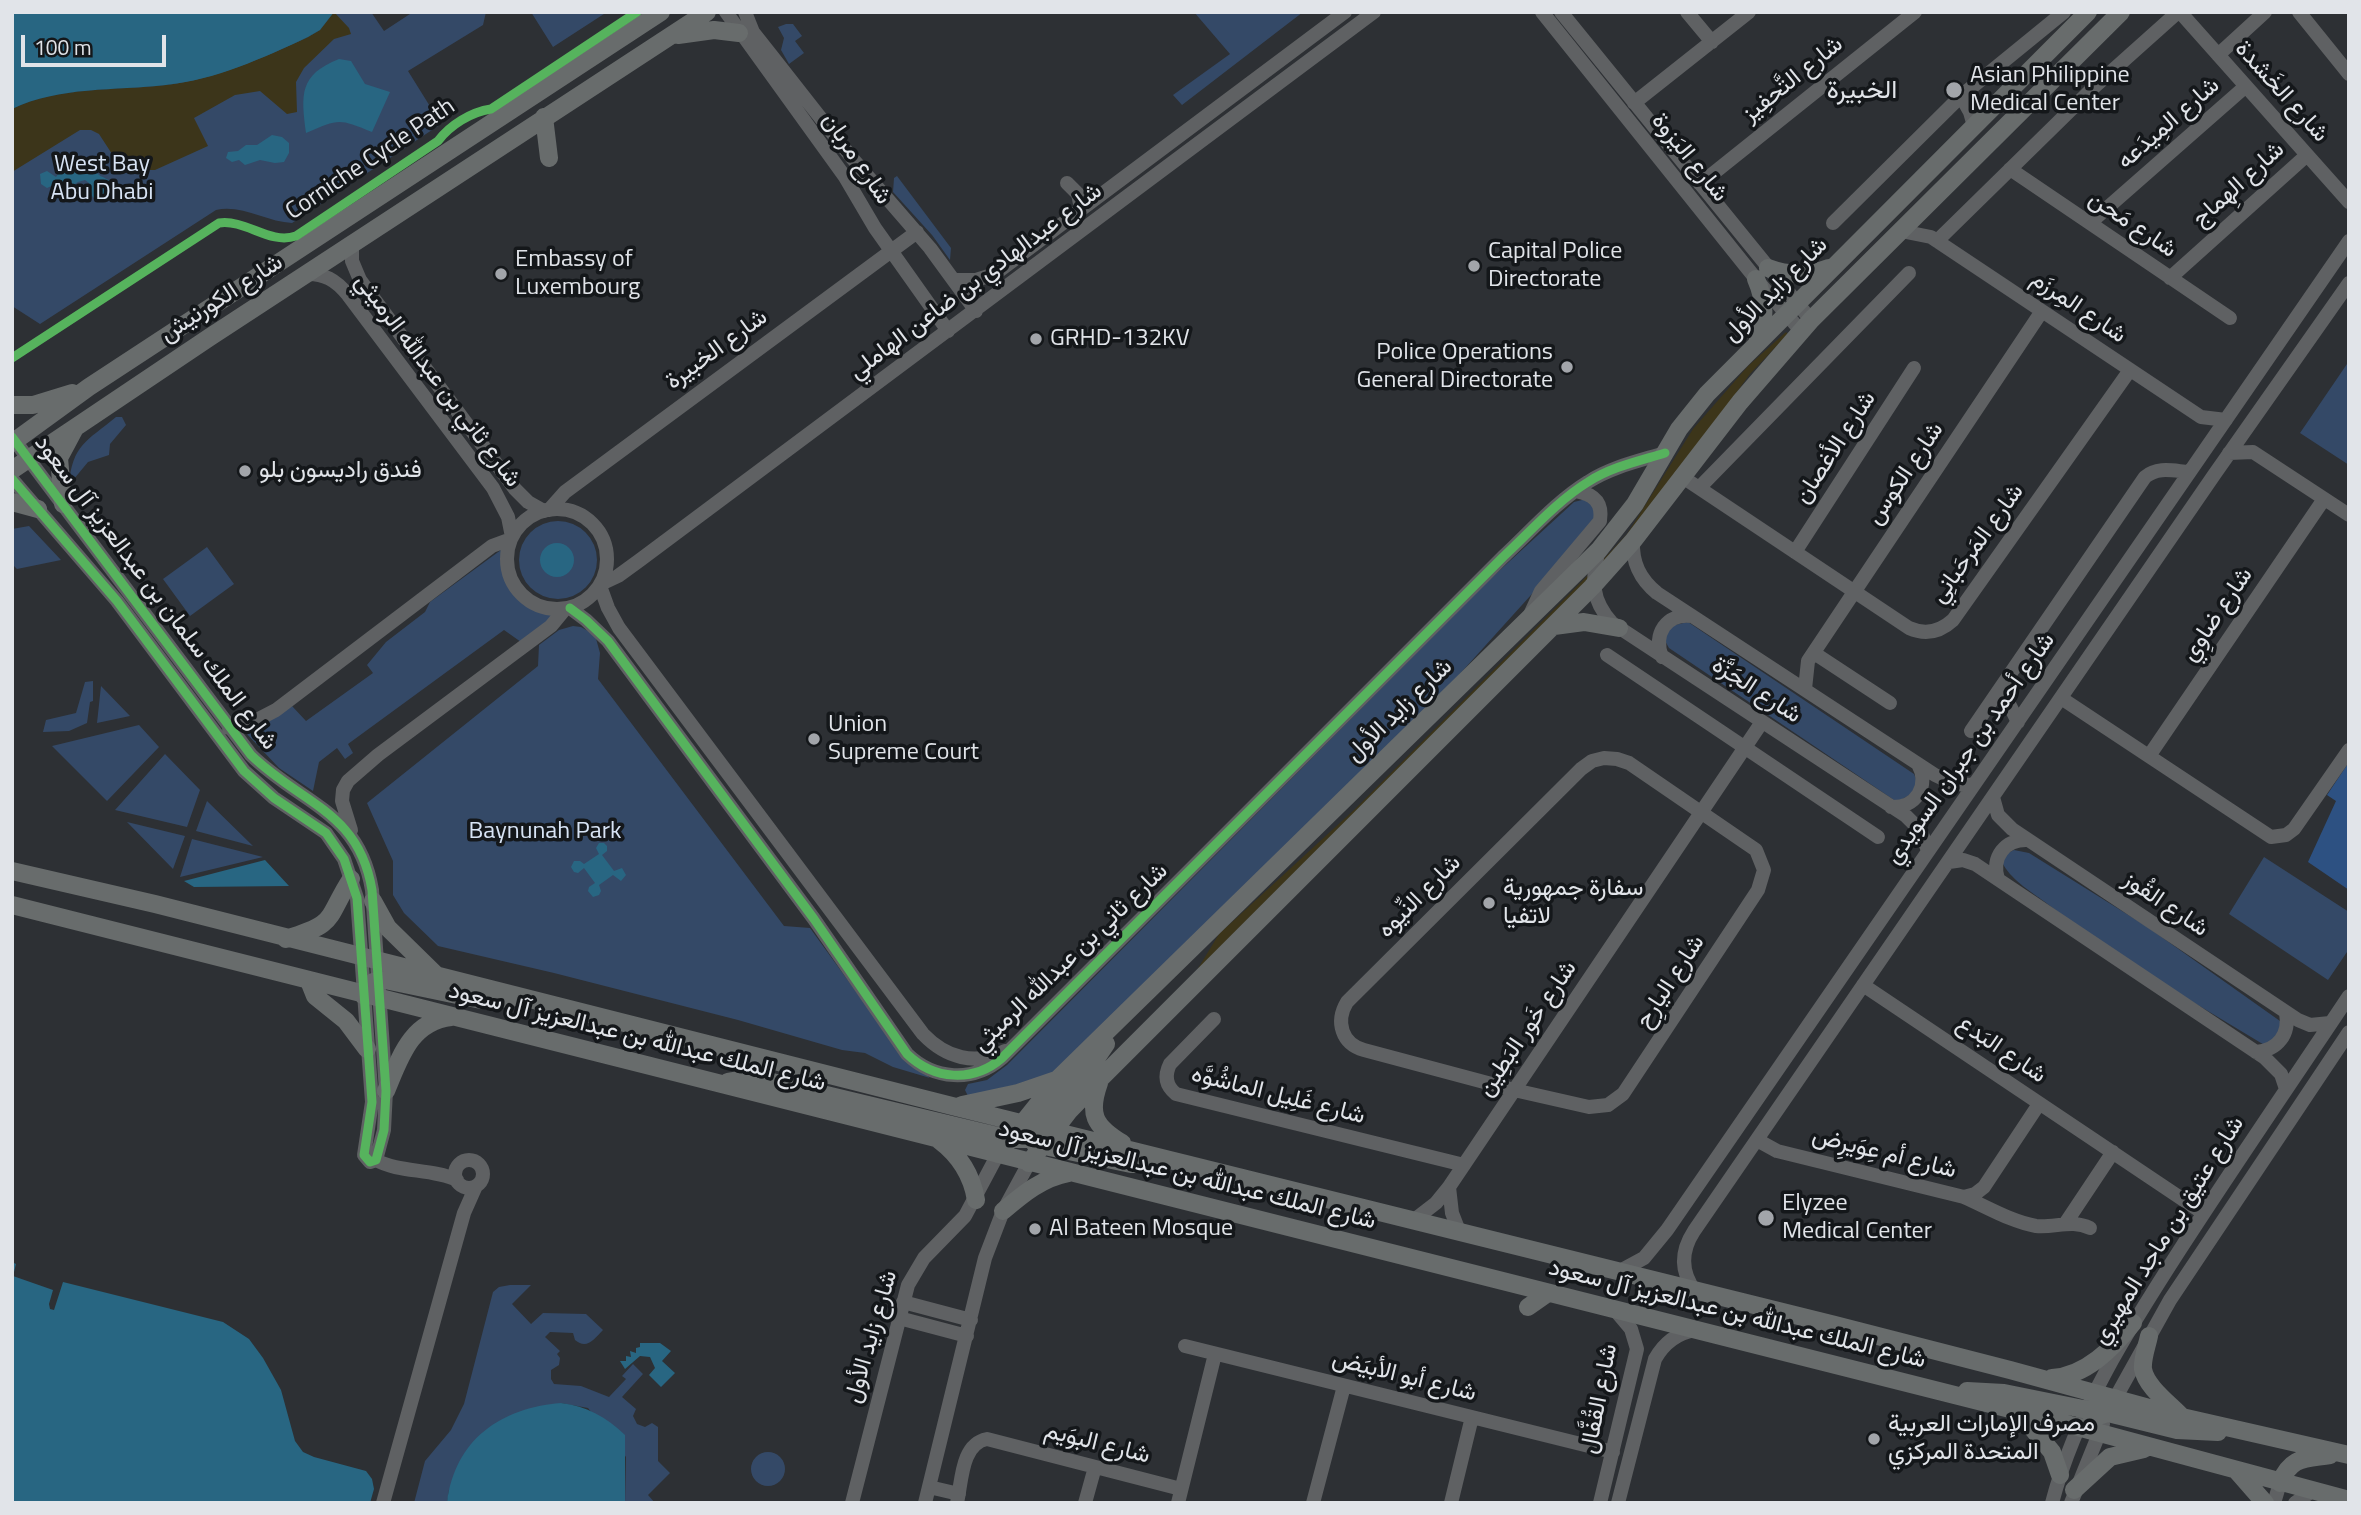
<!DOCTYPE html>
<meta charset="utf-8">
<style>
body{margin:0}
#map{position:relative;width:2361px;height:1515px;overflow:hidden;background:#2d3034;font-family:"Titillium Web",sans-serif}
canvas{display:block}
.frame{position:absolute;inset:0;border:14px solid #e1e4e9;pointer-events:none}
.scale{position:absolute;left:21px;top:35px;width:145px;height:32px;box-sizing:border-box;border:4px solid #e1e4e9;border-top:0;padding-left:9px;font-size:21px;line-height:24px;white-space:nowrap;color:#e1e4e9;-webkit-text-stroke:5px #14171a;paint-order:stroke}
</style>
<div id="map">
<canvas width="2361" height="1515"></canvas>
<div class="frame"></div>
<div class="scale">100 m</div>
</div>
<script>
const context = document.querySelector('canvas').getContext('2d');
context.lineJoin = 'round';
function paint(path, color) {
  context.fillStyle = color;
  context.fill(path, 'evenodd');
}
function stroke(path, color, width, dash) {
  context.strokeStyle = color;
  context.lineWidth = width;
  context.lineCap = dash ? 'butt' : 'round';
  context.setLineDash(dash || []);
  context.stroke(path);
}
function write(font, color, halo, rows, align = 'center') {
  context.font = font + ' "Titillium Web",Vazirmatn,sans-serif';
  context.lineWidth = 7;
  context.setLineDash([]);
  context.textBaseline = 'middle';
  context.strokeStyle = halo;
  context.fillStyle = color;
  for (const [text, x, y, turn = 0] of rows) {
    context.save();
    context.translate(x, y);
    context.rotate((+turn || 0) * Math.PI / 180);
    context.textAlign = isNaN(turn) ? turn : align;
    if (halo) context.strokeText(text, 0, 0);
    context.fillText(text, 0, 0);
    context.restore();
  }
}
paint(new Path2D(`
 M 334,12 L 371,12 L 384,31 L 413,12 L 486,12 L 483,25 L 408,71 L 441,124 L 292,223 C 267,222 241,204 216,210 L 40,324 L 12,306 L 12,109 L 75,92 L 168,85 L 220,73 L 308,37 L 320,30 Z
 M 531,12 L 607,12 L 553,47 Z
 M 1194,12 L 1303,12 L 1182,105 L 1173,95 L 1230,54 Z
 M 786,24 L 793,24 L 802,36 L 795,41 L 804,53 L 789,64 L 781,50 L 784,38 L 778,27 Z
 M 897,176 L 951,248 L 950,260 L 932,235 L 893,192 L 894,178 Z
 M 2347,364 L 2349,365 L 2349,465 L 2300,433 Z
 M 116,417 L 122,417 L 126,425 L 110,444 L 109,455 L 88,462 L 69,485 C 72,445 87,441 116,417 Z
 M 1586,499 L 1594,505 L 1596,523 L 1420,718 L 1050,1077 L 968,1096 L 965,1090 L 968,1084 L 987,1080 L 1007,1065 L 1487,582 L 1574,502 Z
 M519 560a39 39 0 1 1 78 0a39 39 0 1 1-78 0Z
 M 29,526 L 61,560 L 17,569 L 12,564 L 12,529 Z
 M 207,547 L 234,584 L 190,616 L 163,579 Z
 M 505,547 C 502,589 519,605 557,616 L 521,642 L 504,630 L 348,744 L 353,753 L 345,759 L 337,748 L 319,762 L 313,791 L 279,768 L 245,732 L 292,706 L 306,721 L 373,673 L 367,665 L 386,642 L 425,612 L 430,602 Z
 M 1688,622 L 1914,774 L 1920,789 L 1897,802 L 1669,648 L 1664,639 L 1666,627 Z
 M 573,626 L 581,627 L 595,635 L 600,653 L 598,679 L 784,926 L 810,928 L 904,1058 L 930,1078 L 893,1067 L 865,1053 L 842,1050 L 738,1020 L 554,973 L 438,946 L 404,913 L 393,895 L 393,861 L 367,803 L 538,666 L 539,645 L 559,630 Z
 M 93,681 L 93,701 L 90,702 L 87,723 L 69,731 L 43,732 L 46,720 L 76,713 L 85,682 Z
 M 101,686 L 130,716 L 97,723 Z
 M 139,725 L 159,747 L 107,801 L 52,746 Z
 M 165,754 L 200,790 L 187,827 L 115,810 Z
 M 207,801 L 253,846 L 196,831 Z
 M 127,822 L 185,836 L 173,869 Z
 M 192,839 L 263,857 L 180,877 Z
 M 2014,850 L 2029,853 L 2146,926 L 2280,1021 L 2284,1032 L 2266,1046 C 2191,1001 2114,956 2045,902 C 2030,891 2010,879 2002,862 L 2006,854 Z
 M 2264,857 L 2349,912 L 2349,949 L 2328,980 L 2229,914 Z
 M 510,1285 L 531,1285 L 512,1304 L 531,1324 L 543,1313 L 586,1314 L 603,1330 C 594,1339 587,1350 575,1340 L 573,1333 L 550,1332 L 545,1337 L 560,1351 L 557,1354 L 560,1358 L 559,1365 L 551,1370 L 551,1379 L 554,1384 L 581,1386 L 609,1397 L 626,1379 L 622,1376 L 633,1364 L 643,1374 L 622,1397 L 636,1409 L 633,1416 L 637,1424 L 645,1427 L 652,1423 L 658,1427 L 658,1461 L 670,1473 L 648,1495 L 655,1503 L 625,1503 L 626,1457 L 588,1408 L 561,1403 L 449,1490 L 447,1503 L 414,1503 L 425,1461 L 451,1430 L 464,1404 L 493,1292 L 499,1287 Z
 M751 1469a17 17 0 1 1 34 0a17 17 0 1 1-34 0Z`), '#344967');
paint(new Path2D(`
 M 2349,762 L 2349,890 L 2308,862 L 2336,801 L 2327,795 Z`), '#2d5182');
paint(new Path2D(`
 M 334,12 L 349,28 L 351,34 L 334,39 L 304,68 L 296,82 L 297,112 L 287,114 L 260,91 L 235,95 L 194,118 L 208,146 L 155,170 L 136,170 L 114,157 L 99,134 L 91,130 L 80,130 L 12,172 L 12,109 C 60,86 115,91 166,85 C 216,79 263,58 308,37 L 320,30 Z
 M 1786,332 L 1788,334 L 1750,374 L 1631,536 L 1197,970 L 1219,934 L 1355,809 L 1599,564 L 1627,534 L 1693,429 L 1748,366 Z`), '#3c351a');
paint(new Path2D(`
 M 12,12 L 334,12 L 320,30 L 308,37 C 263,58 215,80 166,85 C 115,91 60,86 12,109 Z
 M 339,59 L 351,61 L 365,84 L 390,92 L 372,132 C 338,118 339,119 306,133 C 301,94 299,75 339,59 Z
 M 272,135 L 282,137 L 289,143 L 289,153 L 284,162 L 275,163 L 260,160 L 245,165 L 239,160 L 232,162 L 226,158 L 228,152 L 238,151 L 246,145 L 257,145 Z
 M 80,158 L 87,161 L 93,159 C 94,181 105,173 115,186 L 113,198 L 104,202 L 97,201 L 92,196 L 89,183 L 85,180 L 78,182 L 67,189 L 56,184 L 47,188 L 41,184 L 40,174 L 47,171 L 56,177 L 62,169 L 76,168 Z
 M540 560a17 17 0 1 1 34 0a17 17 0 1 1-34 0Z
 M 599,843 L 604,843 L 607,846 L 607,851 L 602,855 L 614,871 L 622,868 L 626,875 L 621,881 L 613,875 L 599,885 L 601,891 L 599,895 L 593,897 L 588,891 L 589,887 L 595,883 L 584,868 L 578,873 L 574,872 L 571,867 L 574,861 L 580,861 L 584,864 L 599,854 L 596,848 Z
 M 265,860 L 289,886 L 194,887 L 184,881 Z
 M 12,1262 L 16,1264 L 13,1276 L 53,1290 L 49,1304 L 50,1309 L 54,1310 L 63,1282 L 223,1322 L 249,1339 L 263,1358 L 281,1390 L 295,1441 L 303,1452 L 314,1457 L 366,1471 L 372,1479 L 374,1489 L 370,1503 L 12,1503 Z
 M 640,1343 L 660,1343 L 671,1351 L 662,1361 L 675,1373 L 661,1387 L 649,1375 L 655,1368 L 650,1357 L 640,1356 L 625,1369 L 620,1361 L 626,1361 L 626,1356 L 631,1357 L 630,1351 L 636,1353 L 636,1348 L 640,1347 Z
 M 561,1403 C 587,1406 606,1417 625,1435 L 625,1503 L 447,1503 C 455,1439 501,1408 561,1403 Z`), '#286682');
stroke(new Path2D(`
 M 726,12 L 845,177 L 875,228 L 948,331
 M 745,12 L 753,32 L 772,56 L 852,158 L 930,248 L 976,311
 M 1542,12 L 1756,279 L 1801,331
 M 1561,12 L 1811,320
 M 1687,12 L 1712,42
 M 2180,12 L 2349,202
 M 2299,12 L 2349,74
 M 2218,55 L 2265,12
 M 1961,96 L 1970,112 L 1974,126
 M 1634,103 L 1749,12
 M 2010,169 L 2230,318
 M 1067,183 L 1078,194 L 1081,209
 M 1700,184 L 1915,12
 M 1833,223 L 1961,96 L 2064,12
 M 2090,223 L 2246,86
 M 1901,231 L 1931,237 L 2201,417 L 2226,420
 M 1937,241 L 2093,88 L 2178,12
 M 352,243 L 352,261 L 360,280 L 515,489 L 528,502 L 544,511
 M 305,274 C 324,273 336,280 348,295 L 493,488 L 508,517 L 512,537
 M 2170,278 L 2307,155
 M 955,280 L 976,280 L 995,274 L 1345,12
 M 12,437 L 251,755 C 301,804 359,811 372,890 L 386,1091 L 384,1130 L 376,1160 L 370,1162 L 364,1155 L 372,1102 L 357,898 L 344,859 L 326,833 L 274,798 L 244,771 L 117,601 L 12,479
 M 2229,453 L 2253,452 L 2349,515
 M 1681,476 L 1909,628 C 1925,635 1940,632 1953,620 L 2130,370
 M 1699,488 L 1909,273
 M507 559a50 50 0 1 1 100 0a50 50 0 1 1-100 0Z
 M 549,510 L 565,492 L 917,232
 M 1633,541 C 1632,563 1640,579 1657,593 L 1935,775 L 1954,784 L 1974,785
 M 1599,550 C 1591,579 1591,600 1612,623 L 1906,816 L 1921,831 L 1928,851
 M 1795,552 L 1914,368
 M 601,584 L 618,576 L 640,560 L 1374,12
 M 600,586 L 608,608 L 619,628 L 923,1034 C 946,1058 975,1066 1005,1051
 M 570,608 L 586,620 L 608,641 L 814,919 L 907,1054 C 934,1080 973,1083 1002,1058 L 1503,557 C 1530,532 1557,501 1588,482 C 1611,467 1639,461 1665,453
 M 1529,617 L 1541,591 L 1600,521 C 1603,502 1593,494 1576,491
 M 1814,653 L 1890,703
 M 1607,655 L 1878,837
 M 1662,657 C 1653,634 1666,613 1692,616
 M 2001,688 L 2018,722
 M 1805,689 L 1808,661 L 2042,311
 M 2061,698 L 2271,837 L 2286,835 L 2294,829 L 2349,750
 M 229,728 L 251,723 L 276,710 L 492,546 L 511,539
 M 1971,731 L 2145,477 C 2158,466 2174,471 2189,472
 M 2149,756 L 2324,499
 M 1604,758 L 1617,759 L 1629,763 L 1756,850 L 1764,870 L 1758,890 L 1623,1094 L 1608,1105 L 1589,1107 L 1514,1090 L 1364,1050 C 1342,1044 1335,1022 1347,1002 L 1581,769 L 1592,761 Z
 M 1993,797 L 1998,815 L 2012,829 L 2298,1020 L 2310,1025 L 2330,1023
 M 1891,807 C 1916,808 1930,786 1918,764
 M 351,830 L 342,801 L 343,790 L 348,781 L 378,755 L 551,626 L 565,609
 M 1949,862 L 1963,860 L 1975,864 L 2265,1058 L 2281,1074 L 2286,1089
 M 1998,879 C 1991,857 2005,839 2028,840
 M 1863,985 L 2203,1213
 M 1214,1019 L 1170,1064 C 1164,1076 1166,1086 1176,1094 L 1464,1165
 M 2256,1052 C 2278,1050 2290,1034 2286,1013
 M 1757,1140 L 1777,1151 L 1964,1197 L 1975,1194 L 1984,1187 L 2039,1104
 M 376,1160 C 399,1173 431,1168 457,1180
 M455 1174a14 14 0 1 1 28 0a14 14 0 1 1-28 0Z
 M 1449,1187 L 1452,1213 L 1459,1231
 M 1964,1197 C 1987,1207 2012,1222 2036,1226 C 2055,1228 2072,1219 2090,1228
 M 1414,1220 L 1436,1203 L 1449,1187 L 1762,722
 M 2065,1224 L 2113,1152
 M 1620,1271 L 1644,1258 L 1667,1230 L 2349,241
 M 1695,1291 C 1680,1271 1681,1251 1694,1231 L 2214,475 L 2349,283
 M 903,1302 L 971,1320
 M 899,1318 L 967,1336
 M 1185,1346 L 1613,1452
 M 2111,1406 L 2170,1300 L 2349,1032
 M 929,1487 L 959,1494
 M 383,1503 L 464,1213 L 476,1186
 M 852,1503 L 908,1285 L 924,1258 L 965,1216 L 998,1154
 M 925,1503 L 985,1258 L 1003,1211 L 1029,1163
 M 957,1503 C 962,1481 961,1444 987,1439 L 1181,1489
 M 1085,1503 L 1095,1467
 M 1178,1503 L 1215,1354
 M 1313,1503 L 1344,1386
 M 1451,1503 L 1472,1417
 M 1600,1503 L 1637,1349 L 1631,1329 L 1615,1310
 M 1618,1503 L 1655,1359 C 1664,1343 1677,1333 1695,1330
 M 2052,1503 C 2076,1411 2130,1327 2181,1248 C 2236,1163 2293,1080 2349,996
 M 2071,1503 L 2103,1424
 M 2274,1503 L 2280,1483
 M 2295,1503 L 2312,1491`), '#5f6163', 14);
stroke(new Path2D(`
 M 678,35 L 714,30 L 739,33
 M 544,117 L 549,158
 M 1768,268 C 1789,276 1808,276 1829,268
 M 1756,279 C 1765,299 1766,319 1758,340
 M 12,405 L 33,405 L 72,393
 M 12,443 L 89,387 L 661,12
 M 12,470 L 210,337 L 707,12
 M 12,502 L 38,509
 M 63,504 L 59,458 L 75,428
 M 1554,626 L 1584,622 L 1619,628
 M 12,871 L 155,904 L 952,1106 L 1835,1325 L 2010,1370 L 2182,1417 L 2349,1455
 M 373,901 L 388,928 L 435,974
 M 12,905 L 2018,1411 L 2349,1500
 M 286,939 C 338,923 325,920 351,879
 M 309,981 L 315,996 L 346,1021 L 367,1049
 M 363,995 L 373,982 L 385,980 L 481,1000 L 512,998
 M 728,1082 L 746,1079 L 772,1082 L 1010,1139 L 1032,1139 L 1052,1131
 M 1099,1083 C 1088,1114 1094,1126 1122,1143
 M 386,1091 C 400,1058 410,1022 451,1017
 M 962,1105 L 1018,1093 L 1056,1080
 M 1037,1122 L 1089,1069 L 1106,1044
 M 939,1140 C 959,1155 972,1175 976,1200
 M 1035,1144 L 1131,1164 L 1163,1164
 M 998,1154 L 1059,1078 L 1599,550 L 1635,504 L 1679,429 L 1707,394 L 2088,12
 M 1029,1163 L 1069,1111 L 1102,1077 L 1592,587 L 1633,541 L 1740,402 L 1811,320 L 2121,12
 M 1003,1211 C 1023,1194 1042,1178 1069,1173
 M 1528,1307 L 1548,1293
 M 2149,1336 C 2147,1346 2142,1359 2143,1369 C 2146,1387 2170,1404 2182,1417
 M 2052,1378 C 2086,1376 2113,1348 2133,1323
 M 1967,1391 L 2004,1393 L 2088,1410 L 2102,1407 L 2115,1398
 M 2018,1411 L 2052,1452 L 2060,1475
 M 2092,1418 L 2108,1413 L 2177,1430 L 2218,1432
 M 2237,1471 L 2265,1503
 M 2280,1483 C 2291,1456 2305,1459 2330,1455
 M 2074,1490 L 2110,1457 L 2144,1449`), '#686c6c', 18);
stroke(new Path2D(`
 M 12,358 L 219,223 C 246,219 269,245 296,236 L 438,141 C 450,125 471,112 491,109 L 637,12
 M 12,437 L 251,755 C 301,804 359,811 372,890 L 386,1091 L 384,1130 L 376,1160 L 370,1162 L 364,1155 L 372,1102 L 357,898 L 344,859 L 326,833 L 274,798 L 244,771 L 117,601 L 12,479
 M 570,608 L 586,620 L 608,641 L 814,919 L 907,1054 C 934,1080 973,1083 1002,1058 L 1503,557 C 1530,532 1557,501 1588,482 C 1611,467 1639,461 1665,453`), '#56b35d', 9);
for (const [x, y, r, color] of [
 [1954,90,9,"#a2a5aa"],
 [1474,266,7,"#a2a5aa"],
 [501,274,7,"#a2a5aa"],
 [1036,339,7,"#a2a5aa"],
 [1567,367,7,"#a2a5aa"],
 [245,471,7,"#a2a5aa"],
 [814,739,7,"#a2a5aa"],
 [1489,903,7,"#a2a5aa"],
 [1766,1218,9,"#a2a5aa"],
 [1035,1229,7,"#a2a5aa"],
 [1874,1439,7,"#a2a5aa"]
]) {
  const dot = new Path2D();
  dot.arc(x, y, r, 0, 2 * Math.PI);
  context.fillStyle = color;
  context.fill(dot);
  stroke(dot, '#14171a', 2.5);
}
write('24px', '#e1e4e9', '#14171a', [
 ["Asian Philippine",1970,76],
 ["Medical Center",1970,104],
 ["Capital Police",1488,252],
 ["Directorate",1488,280],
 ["Embassy of",515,260],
 ["Luxembourg",515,288],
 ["GRHD-132KV",1050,339],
 ["Police Operations",1553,353,"right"],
 ["General Directorate",1553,381,"right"],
 ["فندق راديسون بلو",259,471],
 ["Union",828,725],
 ["Supreme Court",828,753],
 ["سفارة جمهورية",1503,889],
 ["لاتفيا",1503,917],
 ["Elyzee",1782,1204],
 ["Medical Center",1782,1232],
 ["Al Bateen Mosque",1049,1229],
 ["مصرف الإمارات العربية",1888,1425],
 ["المتحدة المركزي",1888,1453]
], 'left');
write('24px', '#e1e4e9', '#14171a', [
 ["شارع التَّحفِيز",1793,80,-39],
 ["شارع الخَشدة",2281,92,48],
 ["شارع المِيدَعه",2169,124,-41],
 ["شارع اليَزوة",1689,158,51],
 ["شارع مربان",856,159,56],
 ["Corniche Cycle Path",371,160,-34],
 ["شارع الهِماج",2239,185,-42],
 ["شارع مَحن",2132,225,34],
 ["شارع عبدالهادي بن ضاعن الهاملي",976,282,-37],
 ["شارع زايد الأول",1776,290,-45],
 ["شارع الكورنيش",222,299,-33],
 ["شارع المِرزَم",2078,308,34],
 ["شارع الخبيرة",717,350,-36],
 ["شارع ثاني بن عبدالله الرميثي",437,381,53],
 ["شارع الأغصان",1836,448,-57],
 ["شارع الكوس",1906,474,-56],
 ["شارع المَرحَبانِي",1978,544,-54],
 ["شارع الملك سلمان بن عبدالعزيز آل سعود",155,593,53],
 ["شارع ضاوِي",2218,615,-56],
 ["شارع الجَزَّة",1756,691,33],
 ["شارع زايد الأول",1400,711,-44],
 ["شارع أحمد بن جبران السويدي",1971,749,-55],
 ["شارع النِّيوه",1420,897,-45],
 ["شارع القُوز",2165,905,34],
 ["شارع ثاني بن عبدالله الرميثي",1071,958,-44],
 ["شارع اليارِح",1671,982,-57],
 ["شارع خَور البَطِين",1528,1029,-56],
 ["شارع الملك عبدالله بن عبدالعزيز آل سعود",637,1038,14],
 ["شارع البَدع",2001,1050,34],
 ["شارع غَلِيل الماشُوَّه",1278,1096,14],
 ["شارع أم عِوَيرِض",1884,1154,14],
 ["شارع الملك عبدالله بن عبدالعزيز آل سعود",1187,1176,14],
 ["شارع عتيق بن ماجد المهيري",2169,1231,-58],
 ["شارع الملك عبدالله بن عبدالعزيز آل سعود",1737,1315,14],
 ["شارع زايد الأول",872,1337,-74],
 ["شارع أبو الأبيَض",1404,1377,14],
 ["شارع القُفَّال",1600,1399,-79],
 ["شارع البوَيم",1097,1444,14]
]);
write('24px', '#d8e4f5', '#14171a', [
 ["West Bay",102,165],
 ["Abu Dhabi",102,193],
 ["Baynunah Park",545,832]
]);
write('26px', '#e1e4e9', '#14171a', [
 ["الخبيرة",1862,92]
]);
</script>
